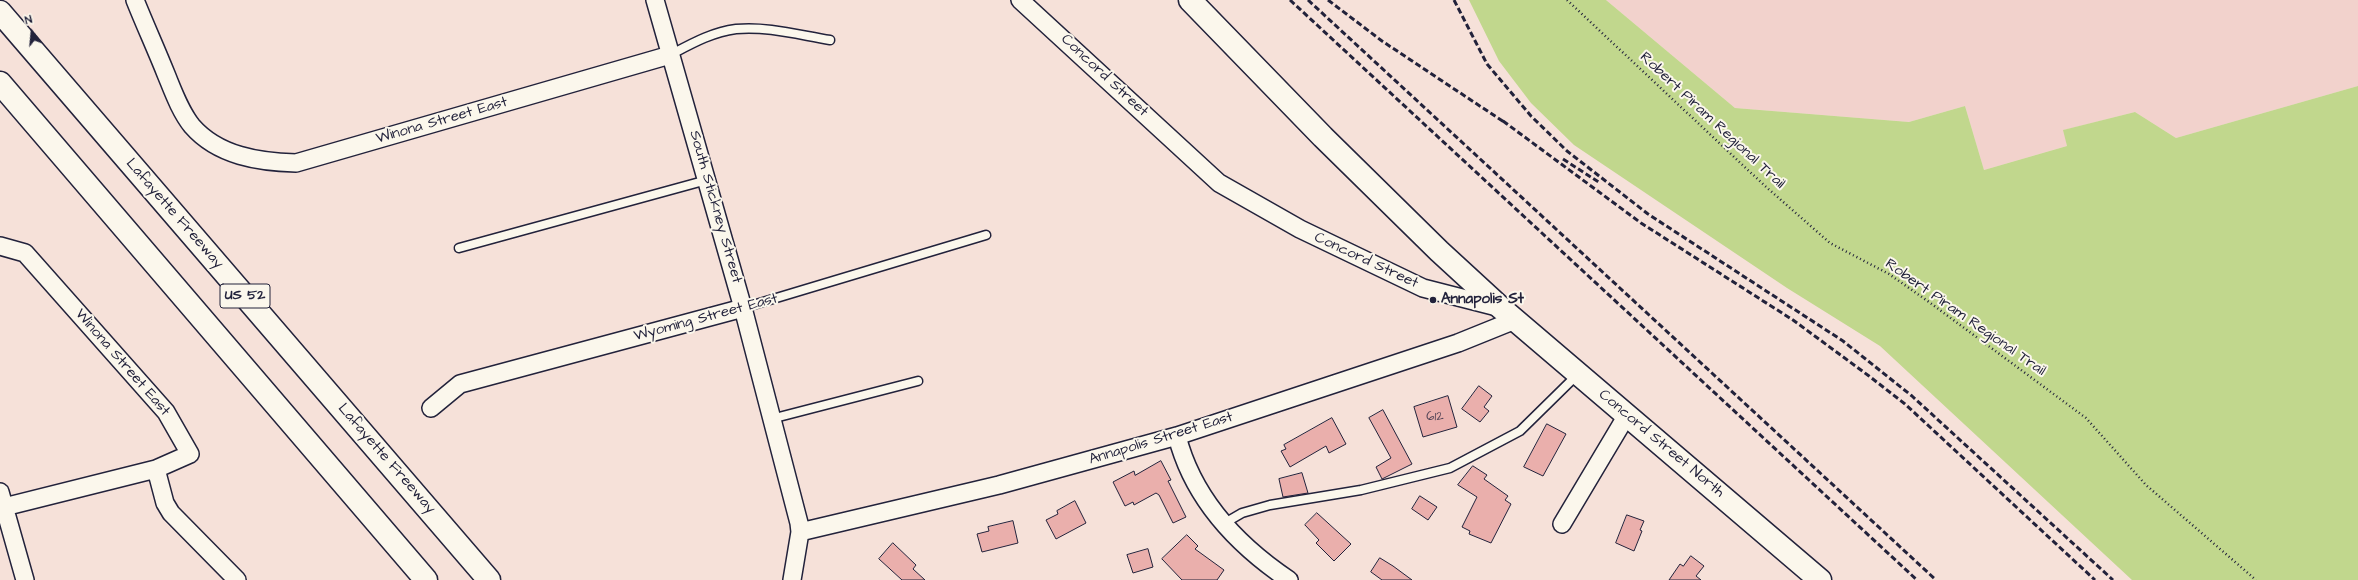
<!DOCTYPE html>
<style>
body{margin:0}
#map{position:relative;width:2358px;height:580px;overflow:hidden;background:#f6e1d9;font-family:"Architects Daughter",sans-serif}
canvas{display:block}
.north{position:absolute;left:12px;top:12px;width:40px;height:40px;-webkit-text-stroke:3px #fbf7ec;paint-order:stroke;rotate:344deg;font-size:11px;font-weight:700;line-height:16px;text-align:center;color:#22223b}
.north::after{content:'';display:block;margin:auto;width:14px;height:18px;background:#22223b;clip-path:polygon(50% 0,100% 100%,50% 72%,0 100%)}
</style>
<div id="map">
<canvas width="2358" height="580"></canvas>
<div class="north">N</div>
</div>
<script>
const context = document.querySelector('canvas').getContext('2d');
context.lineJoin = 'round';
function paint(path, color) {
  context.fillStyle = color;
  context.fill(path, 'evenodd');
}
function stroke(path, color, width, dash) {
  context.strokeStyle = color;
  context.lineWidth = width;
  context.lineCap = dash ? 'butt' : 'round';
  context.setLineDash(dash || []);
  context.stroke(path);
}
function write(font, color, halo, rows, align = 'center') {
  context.font = font + ' "Architects Daughter",sans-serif';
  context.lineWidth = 4;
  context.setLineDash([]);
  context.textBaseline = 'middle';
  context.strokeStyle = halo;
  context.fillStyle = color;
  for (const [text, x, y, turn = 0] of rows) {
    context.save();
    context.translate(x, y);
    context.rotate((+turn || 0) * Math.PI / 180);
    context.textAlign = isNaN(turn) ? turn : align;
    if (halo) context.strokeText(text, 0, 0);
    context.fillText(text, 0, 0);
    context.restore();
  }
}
paint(new Path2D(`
 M 1606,0 L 2358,0 L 2358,86 L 2176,138 L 2135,112 L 2064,130 L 2067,146 L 1984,170 L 1965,106 L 1909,122 L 1735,108 Z`), '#f2d2cc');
paint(new Path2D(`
 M 1469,0 L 1606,0 L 1735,108 L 1909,122 L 1965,106 L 1984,170 L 2067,146 L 2063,130 L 2135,112 L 2176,138 L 2358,86 L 2358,580 L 2132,580 L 1880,346 L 1787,288 L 1574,145 L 1531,103 L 1499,61 Z`), '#c1d78d');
const building = new Path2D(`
 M 1479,386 L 1492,396 L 1484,407 L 1489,411 L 1480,422 L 1462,409 Z
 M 1448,396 L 1457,427 L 1423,437 L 1414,407 Z
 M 1383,410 L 1412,464 L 1382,479 L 1376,467 L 1391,458 L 1369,418 Z
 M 1332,418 L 1346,444 L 1329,453 L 1326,446 L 1290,467 L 1281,451 L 1286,449 L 1284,445 Z
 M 1547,424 L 1566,434 L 1543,476 L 1524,467 Z
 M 1161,461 L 1171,480 L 1168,481 L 1186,517 L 1173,523 L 1159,495 L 1156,493 L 1134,505 L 1133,502 L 1125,506 L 1113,482 L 1134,471 L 1135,475 Z
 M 1473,466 L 1487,475 L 1484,479 L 1508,496 L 1505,500 L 1511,504 L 1491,543 L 1469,534 L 1470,531 L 1462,527 L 1477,497 L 1458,485 Z
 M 1302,473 L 1308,493 L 1283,497 L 1279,479 Z
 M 1420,496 L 1437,507 L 1428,520 L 1412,509 Z
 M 1075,501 L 1086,523 L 1056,539 L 1046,520 L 1058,514 L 1057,511 Z
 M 1317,513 L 1351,544 L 1334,561 L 1316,543 L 1319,540 L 1305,525 Z
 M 1627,515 L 1644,521 L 1640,530 L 1642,531 L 1634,551 L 1616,543 Z
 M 1013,521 L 1018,543 L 982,552 L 977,534 L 989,531 L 988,527 Z
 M 1187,535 L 1198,546 L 1195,549 L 1224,570 L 1217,580 L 1182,580 L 1162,559 Z
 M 893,543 L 916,565 L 913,569 L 925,580 L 902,580 L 879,559 Z
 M 1148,549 L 1153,567 L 1133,573 L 1127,555 Z
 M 1691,556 L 1704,566 L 1696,576 L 1701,580 L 1669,580 L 1680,564 L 1683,566 Z
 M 1380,558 L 1393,566 L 1412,580 L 1382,580 L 1371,572 Z`);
paint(building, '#eaafac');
stroke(building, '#22223b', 1);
const lane = new Path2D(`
 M 670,55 C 691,44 712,32 736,29 C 767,26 799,35 830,40
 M 459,248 L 707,180
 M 743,308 L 986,235
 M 771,419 L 918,381
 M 1223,524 L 1242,513 L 1270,505 L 1361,490 L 1450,468 L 1520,431 L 1578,374`);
const street = new Path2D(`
 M 135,0 C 145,25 156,49 166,74 C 173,91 180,111 192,126 C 218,156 259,162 296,163 L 670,55
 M 655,0 L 743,308 L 799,523 L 800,532 L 792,580
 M 1020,0 L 1219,183 L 1300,229 L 1423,288 L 1501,308
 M 0,246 L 25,253 L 166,412 L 190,454 L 156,469 L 165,503 L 171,513 L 237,580
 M 431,408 L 460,384 L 743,308
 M 1177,436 C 1193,499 1237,545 1289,580
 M 0,492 L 25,580
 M 0,508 L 156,469
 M 1562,524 L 1627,415
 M 800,532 L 999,485 L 1177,436 L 1458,343 L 1515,320`);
const secondary = new Path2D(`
 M 1190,0 L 1323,137 L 1439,251 L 1501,308 L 1820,580`);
const highway = new Path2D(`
 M 0,12 L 489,580
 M 0,83 L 426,580`);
stroke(lane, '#22223b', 11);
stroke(street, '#22223b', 20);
stroke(secondary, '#22223b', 25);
stroke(highway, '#22223b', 25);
stroke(new Path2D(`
 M 1567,0 L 1765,186 L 1830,243 L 1889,274 L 1929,302 L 2086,418 L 2146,485 L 2256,580`), '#22223b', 2.5, [1, 3]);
stroke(lane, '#fbf7ec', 8);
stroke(street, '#fbf7ec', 17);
stroke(secondary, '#fbf7ec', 22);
stroke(highway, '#fbf7ec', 22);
stroke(new Path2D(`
 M 1290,0 L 1917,580
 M 1308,0 L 1936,580
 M 1328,0 L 1382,41 L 1507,124
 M 1454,0 L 1487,64 L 1531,116 L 1567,151 L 1648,214 L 1843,341 L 1912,396 L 2113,580
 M 1503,121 L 1641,223 L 1793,320 L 1869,376 L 1905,404 L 2095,580
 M 1563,159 L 1600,183`), '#22223b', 3, [6, 3]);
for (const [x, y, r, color] of [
 [1433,300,4,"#22223b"]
]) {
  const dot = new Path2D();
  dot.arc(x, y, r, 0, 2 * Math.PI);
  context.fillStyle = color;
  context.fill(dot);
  stroke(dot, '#fbf7ec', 1.5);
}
write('13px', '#544557', null, [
 ["612",1435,417]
]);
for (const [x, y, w] of [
 [245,296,50]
]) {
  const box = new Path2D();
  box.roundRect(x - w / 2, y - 12, w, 24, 3);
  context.fillStyle = '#fbf7ec';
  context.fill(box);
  stroke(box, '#22223b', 1);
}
write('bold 14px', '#22223b', null, [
 ["US 52",245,296]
]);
write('15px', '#22223b', '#fbf7ec', [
 ["Concord Street",1104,76,43],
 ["Winona Street East",442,121,-16],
 ["Robert Piram Regional Trail",1712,121,43],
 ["South Stickney Street",715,207,74],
 ["Lafayette Freeway",174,214,49],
 ["Concord Street",1366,261,25],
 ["Wyoming Street East",706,318,-15],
 ["Robert Piram Regional Trail",1965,318,35],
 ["Winona Street East",122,363,49],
 ["Annapolis Street East",1161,439,-17],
 ["Concord Street North",1661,444,40],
 ["Lafayette Freeway",386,459,49]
]);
write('bold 15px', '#22223b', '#fbf7ec', [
 ["Annapolis St",1441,300]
], 'left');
</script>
